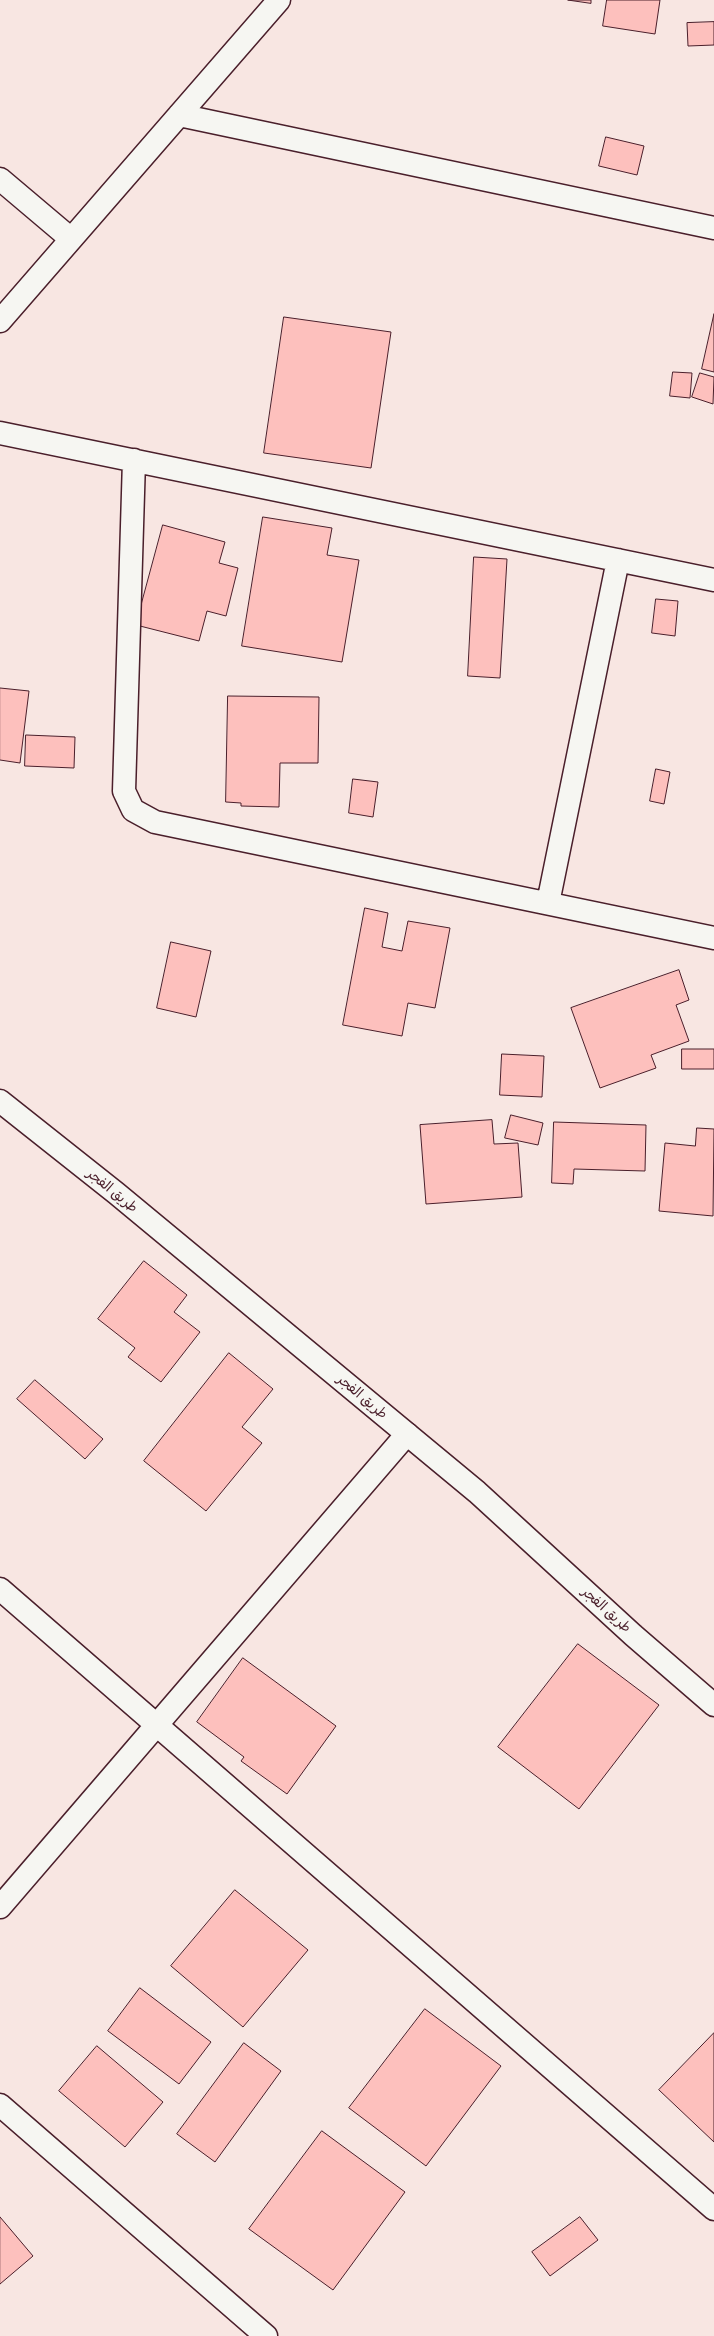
<!DOCTYPE html>
<meta charset="utf-8">
<style>
body{margin:0}
canvas{display:block;background:#f8e6e2}
</style>
<canvas width="714" height="2336"></canvas>
<script>
const context = document.querySelector('canvas').getContext('2d');
context.lineJoin = 'round';
function paint(path, color) {
  context.fillStyle = color;
  context.fill(path, 'evenodd');
}
function stroke(path, color, width, dash) {
  context.strokeStyle = color;
  context.lineWidth = width;
  context.lineCap = dash ? 'butt' : 'round';
  context.setLineDash(dash || []);
  context.stroke(path);
}
function write(font, color, halo, rows, align = 'center') {
  context.font = font + ' "Patrick Hand","Playpen Sans Arabic",sans-serif';
  context.lineWidth = 3;
  context.setLineDash([]);
  context.textBaseline = 'middle';
  context.strokeStyle = halo;
  context.fillStyle = color;
  for (const [text, x, y, turn = 0] of rows) {
    context.save();
    context.translate(x, y);
    context.rotate((+turn || 0) * Math.PI / 180);
    context.textAlign = isNaN(turn) ? turn : align;
    if (halo) context.strokeText(text, 0, 0);
    context.fillText(text, 0, 0);
    context.restore();
  }
}
const building = new Path2D(`
 M 568,0 L 591,0 L 591,3 Z
 M 607,0 L 660,0 L 655,34 L 603,26 Z
 M 714,22 L 714,45 L 688,46 L 687,23 Z
 M 606,137 L 644,146 L 637,175 L 599,166 Z
 M 714,314 L 714,372 L 702,369 Z
 M 284,317 L 391,332 L 371,468 L 264,453 Z
 M 673,372 L 692,373 L 690,398 L 670,396 Z
 M 700,373 L 714,377 L 713,404 L 692,397 Z
 M 263,517 L 332,528 L 327,555 L 359,560 L 342,662 L 242,646 Z
 M 163,525 L 225,542 L 219,563 L 238,568 L 226,616 L 207,611 L 199,641 L 136,625 Z
 M 474,557 L 507,559 L 500,678 L 468,676 Z
 M 656,599 L 678,601 L 675,636 L 652,633 Z
 M 0,688 L 29,691 L 20,763 L 0,760 Z
 M 228,696 L 319,697 L 318,763 L 280,763 L 279,807 L 241,806 L 241,803 L 226,802 Z
 M 26,735 L 75,737 L 74,768 L 25,766 Z
 M 656,769 L 670,772 L 664,804 L 650,801 Z
 M 353,779 L 378,782 L 373,817 L 349,813 Z
 M 365,908 L 388,913 L 382,947 L 402,951 L 408,921 L 450,928 L 435,1008 L 408,1003 L 402,1036 L 343,1025 Z
 M 171,942 L 211,951 L 196,1017 L 157,1008 Z
 M 679,970 L 689,1000 L 676,1005 L 689,1041 L 651,1055 L 656,1068 L 600,1088 L 571,1008 Z
 M 682,1049 L 714,1049 L 714,1069 L 682,1069 Z
 M 502,1054 L 544,1056 L 542,1097 L 500,1095 Z
 M 511,1115 L 543,1123 L 538,1145 L 505,1138 Z
 M 492,1120 L 494,1144 L 518,1143 L 522,1197 L 426,1204 L 420,1125 Z
 M 554,1122 L 646,1125 L 645,1171 L 574,1169 L 573,1184 L 552,1183 Z
 M 697,1128 L 714,1129 L 713,1216 L 659,1211 L 665,1143 L 695,1146 Z
 M 144,1261 L 187,1295 L 174,1312 L 200,1332 L 161,1382 L 128,1357 L 135,1348 L 98,1319 Z
 M 229,1353 L 273,1389 L 242,1427 L 262,1443 L 206,1511 L 144,1461 Z
 M 35,1380 L 103,1439 L 85,1459 L 17,1399 Z
 M 578,1644 L 659,1705 L 579,1809 L 498,1747 Z
 M 243,1658 L 336,1726 L 287,1794 L 241,1761 L 244,1757 L 197,1722 Z
 M 235,1890 L 308,1950 L 243,2027 L 171,1966 Z
 M 140,1988 L 211,2042 L 179,2084 L 108,2031 Z
 M 425,2009 L 501,2066 L 426,2166 L 349,2108 Z
 M 714,2033 L 714,2142 L 659,2090 Z
 M 244,2043 L 281,2071 L 215,2162 L 177,2134 Z
 M 97,2046 L 163,2102 L 125,2147 L 59,2091 Z
 M 322,2131 L 405,2192 L 333,2290 L 249,2229 Z
 M 0,2217 L 33,2256 L 0,2284 Z
 M 580,2217 L 598,2240 L 550,2276 L 532,2252 Z`);
paint(building, '#fdc0bd');
stroke(building, '#4a1f2b', 1);
const minor = new Path2D(`
 M 179,115 L 714,228
 M 0,179 L 71,239
 M 0,321 L 279,0
 M 0,433 L 714,580
 M 134,460 L 124,791 L 133,810 L 155,822 L 714,938
 M 548,903 L 618,560
 M 0,1589 L 714,2209
 M 0,1907 L 407,1434
 M 0,2105 L 266,2336`);
const tertiary = new Path2D(`
 M 0,1101 L 116,1193 L 477,1492 L 633,1635 L 714,1705`);
stroke(minor, '#4a1f2b', 25);
stroke(tertiary, '#4a1f2b', 25);
stroke(minor, '#f6f6f2', 22);
stroke(tertiary, '#f6f6f2', 22);
write('14px', '#4a1f2b', '#f6f6f2', [
 ["طريق الفجر",112,1191,39],
 ["طريق الفجر",362,1397,40],
 ["طريق الفجر",606,1610,42]
]);
</script>
